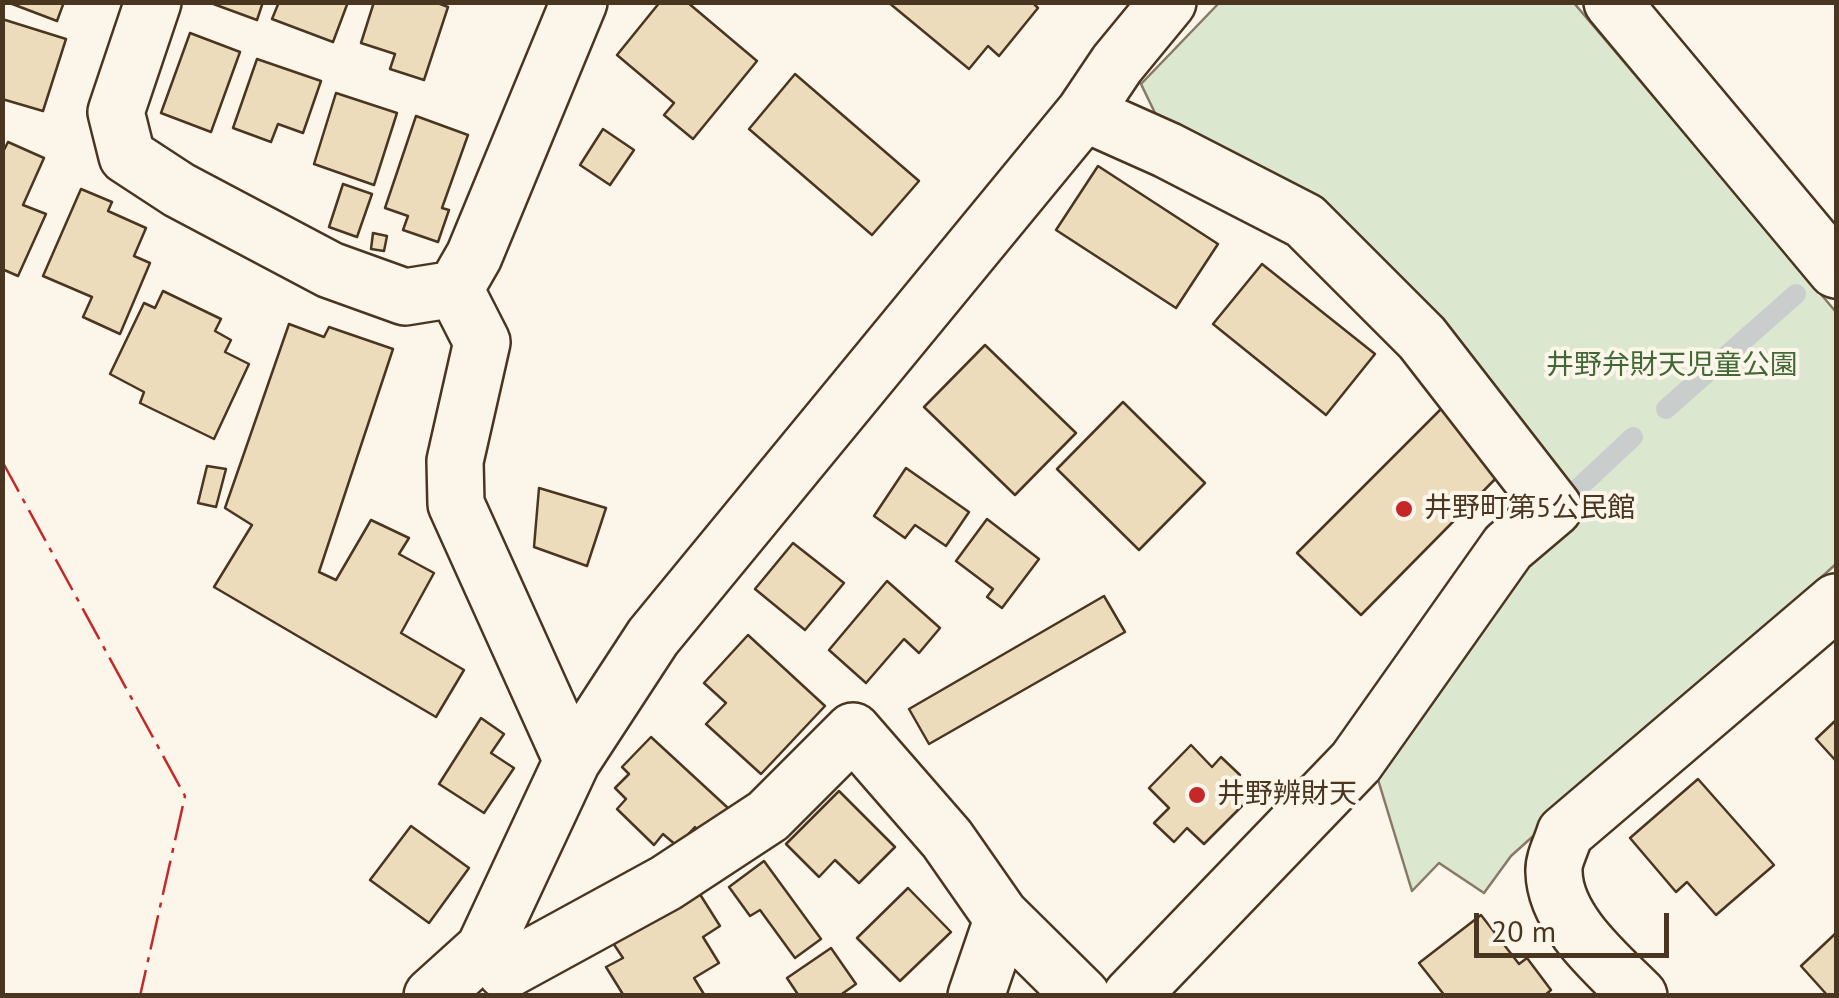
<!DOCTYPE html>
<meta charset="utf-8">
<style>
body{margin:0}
#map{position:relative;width:1839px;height:998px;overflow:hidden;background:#fbf6e9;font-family:"PT Sans",sans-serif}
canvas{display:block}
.frame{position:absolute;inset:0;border:5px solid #4a3520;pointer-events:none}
.scale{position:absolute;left:1474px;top:913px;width:195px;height:45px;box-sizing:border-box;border:5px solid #4a3520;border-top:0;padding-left:12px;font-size:30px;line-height:35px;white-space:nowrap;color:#4a3520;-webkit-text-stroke:8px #fbf6e9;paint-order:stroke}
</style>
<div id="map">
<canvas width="1839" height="998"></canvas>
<div class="frame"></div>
<div class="scale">20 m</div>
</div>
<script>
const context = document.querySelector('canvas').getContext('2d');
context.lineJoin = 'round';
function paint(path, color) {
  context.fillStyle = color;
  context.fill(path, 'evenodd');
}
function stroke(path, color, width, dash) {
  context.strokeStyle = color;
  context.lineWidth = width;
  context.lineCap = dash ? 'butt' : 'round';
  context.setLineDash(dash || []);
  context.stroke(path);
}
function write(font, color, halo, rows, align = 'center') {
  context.font = font + ' "PT Sans","Noto Sans JP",sans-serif';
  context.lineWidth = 8;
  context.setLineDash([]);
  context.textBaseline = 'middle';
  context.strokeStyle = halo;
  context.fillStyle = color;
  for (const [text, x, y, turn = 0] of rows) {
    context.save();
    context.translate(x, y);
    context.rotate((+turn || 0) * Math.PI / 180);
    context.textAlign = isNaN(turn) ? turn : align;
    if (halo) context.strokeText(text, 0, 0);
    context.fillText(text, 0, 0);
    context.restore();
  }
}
const green = new Path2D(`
 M 1219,3 L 1574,3 L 1836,312 L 1836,564 L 1511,856 L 1484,893 L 1439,863 L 1412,891 L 1376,773 L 1527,562 L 1578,513 L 1447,328 L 1322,200 L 1155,113 L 1141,84 Z`);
paint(green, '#dce7d0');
stroke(green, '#887966', 2.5);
stroke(new Path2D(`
 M 1666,409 L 1796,294
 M 1572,494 L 1633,437`), '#c9cecd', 20);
const building = new Path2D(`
 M 7,2 L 64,2 L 57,21 Z
 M 208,2 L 263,2 L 257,20 Z
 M 279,2 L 348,2 L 333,42 L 272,19 Z
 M 374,2 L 435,2 L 448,7 L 424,80 L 390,69 L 395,54 L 361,43 Z
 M 660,2 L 687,2 L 757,61 L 693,139 L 664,115 L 674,103 L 617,55 Z
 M 888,2 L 1032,2 L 1038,8 L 999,56 L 988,46 L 969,69 Z
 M 2,19 L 66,39 L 43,111 L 2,99 Z
 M 190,33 L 240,52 L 211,132 L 161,113 Z
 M 257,59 L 321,81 L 303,133 L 278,124 L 271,142 L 233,128 Z
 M 795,74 L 919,181 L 872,235 L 749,129 Z
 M 336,93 L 397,113 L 374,185 L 314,164 Z
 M 416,116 L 468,135 L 442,208 L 449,210 L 438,242 L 403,230 L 408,216 L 385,208 Z
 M 603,129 L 634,150 L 610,185 L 580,165 Z
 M 8,142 L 44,158 L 23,205 L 46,214 L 18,276 L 2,269 L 2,154 Z
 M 1098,166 L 1218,244 L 1176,308 L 1056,230 Z
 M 343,184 L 372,194 L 357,237 L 329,227 Z
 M 81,189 L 112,202 L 108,211 L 146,228 L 134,256 L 150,263 L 120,334 L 83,317 L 92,297 L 43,276 Z
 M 373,233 L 387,236 L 384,251 L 371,249 Z
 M 1262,264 L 1375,354 L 1326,415 L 1213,324 Z
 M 163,291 L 221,319 L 215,331 L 231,340 L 225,352 L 249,364 L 214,439 L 140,403 L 144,392 L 110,374 L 144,303 L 155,308 Z
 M 289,324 L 324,337 L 329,327 L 393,349 L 319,572 L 336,580 L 371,520 L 409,538 L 399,554 L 434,573 L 401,633 L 464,670 L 436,717 L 214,587 L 252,525 L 225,508 Z
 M 985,345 L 1076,433 L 1015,495 L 924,407 Z
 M 1123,402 L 1205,483 L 1139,550 L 1057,469 Z
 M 1448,402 L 1510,464 L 1361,615 L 1297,553 Z
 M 207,466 L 226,469 L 216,507 L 198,503 Z
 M 906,468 L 969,512 L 946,546 L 915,525 L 905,538 L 874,516 Z
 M 539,488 L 606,508 L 587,566 L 534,547 Z
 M 987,519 L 1039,559 L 1002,608 L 987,597 L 993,589 L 956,561 Z
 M 793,543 L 844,583 L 805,630 L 755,589 Z
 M 887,581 L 940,628 L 919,653 L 904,639 L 866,683 L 829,650 Z
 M 1104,596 L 1125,632 L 929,744 L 909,709 Z
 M 748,635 L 825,706 L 761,774 L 706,724 L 726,703 L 704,683 Z
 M 481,718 L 504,734 L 491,753 L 514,768 L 484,813 L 439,784 Z
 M 1836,720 L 1836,761 L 1816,739 Z
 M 651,737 L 728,808 L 702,835 L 695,827 L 677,846 L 663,834 L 654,845 L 617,809 L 626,799 L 615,788 L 629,774 L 622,767 Z
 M 1191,745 L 1212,767 L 1221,757 L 1240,775 L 1229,785 L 1246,802 L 1204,844 L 1187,828 L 1174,842 L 1154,823 L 1169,808 L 1149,788 Z
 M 1698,779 L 1774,865 L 1716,915 L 1687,882 L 1676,892 L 1630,838 Z
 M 839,791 L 895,847 L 859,883 L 835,860 L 819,877 L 786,844 Z
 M 411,826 L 469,868 L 429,923 L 370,880 Z
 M 764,861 L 821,939 L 795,958 L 760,910 L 750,916 L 729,887 Z
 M 696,888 L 720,926 L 703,937 L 719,963 L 694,978 L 705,996 L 624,996 L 606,967 L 623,958 L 611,940 Z
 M 908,888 L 951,932 L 900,981 L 857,938 Z
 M 1481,915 L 1519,964 L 1527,958 L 1551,990 L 1544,996 L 1445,996 L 1419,963 Z
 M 1836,933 L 1836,996 L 1828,996 L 1801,966 Z
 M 831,948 L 856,984 L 839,996 L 799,996 L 787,978 Z`);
paint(building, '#ecdcbc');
stroke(building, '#4a3520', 2.5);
const minor = new Path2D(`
 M 153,2 L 116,112 L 127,156 L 179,190 L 330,270 L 405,297 L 455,289 L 474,256 L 579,2
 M 1612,2 L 1836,270
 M 1084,113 L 1167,150 L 1305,221 L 1422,338 L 1554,508 L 1508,547 L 1356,762 L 1131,996
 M 455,289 L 482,342 L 455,461 L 456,504 L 572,761
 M 1000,915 L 1082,996
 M 505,971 L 666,883 L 768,816 L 853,731 L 947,839 L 1000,915 L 1002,920 L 976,996
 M 432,996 L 484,949 L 572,761 L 653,637 L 1084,113 L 1117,64 L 1168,2
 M 1639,996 C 1607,964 1555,921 1554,872 C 1553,860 1562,844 1565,833 L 1836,602`);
stroke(minor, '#4a3520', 60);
stroke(minor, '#fbf6e9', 55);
stroke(new Path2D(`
 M 2,461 L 185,796 L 140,996`), '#c62828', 2.5, [35, 8, 5, 8]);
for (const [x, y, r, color] of [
 [1404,509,10,"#c62828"],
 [1197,795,10,"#c62828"]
]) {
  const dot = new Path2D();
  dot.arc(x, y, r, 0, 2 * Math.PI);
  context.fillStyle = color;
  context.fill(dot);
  stroke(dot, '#fbf6e9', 4);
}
write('28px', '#436837', '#fbf6e9', [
 ["井野弁財天児童公園",1672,366]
]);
write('28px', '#4a3520', '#fbf6e9', [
 ["井野町第5公民館",1424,509],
 ["井野辨財天",1217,795]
], 'left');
</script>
